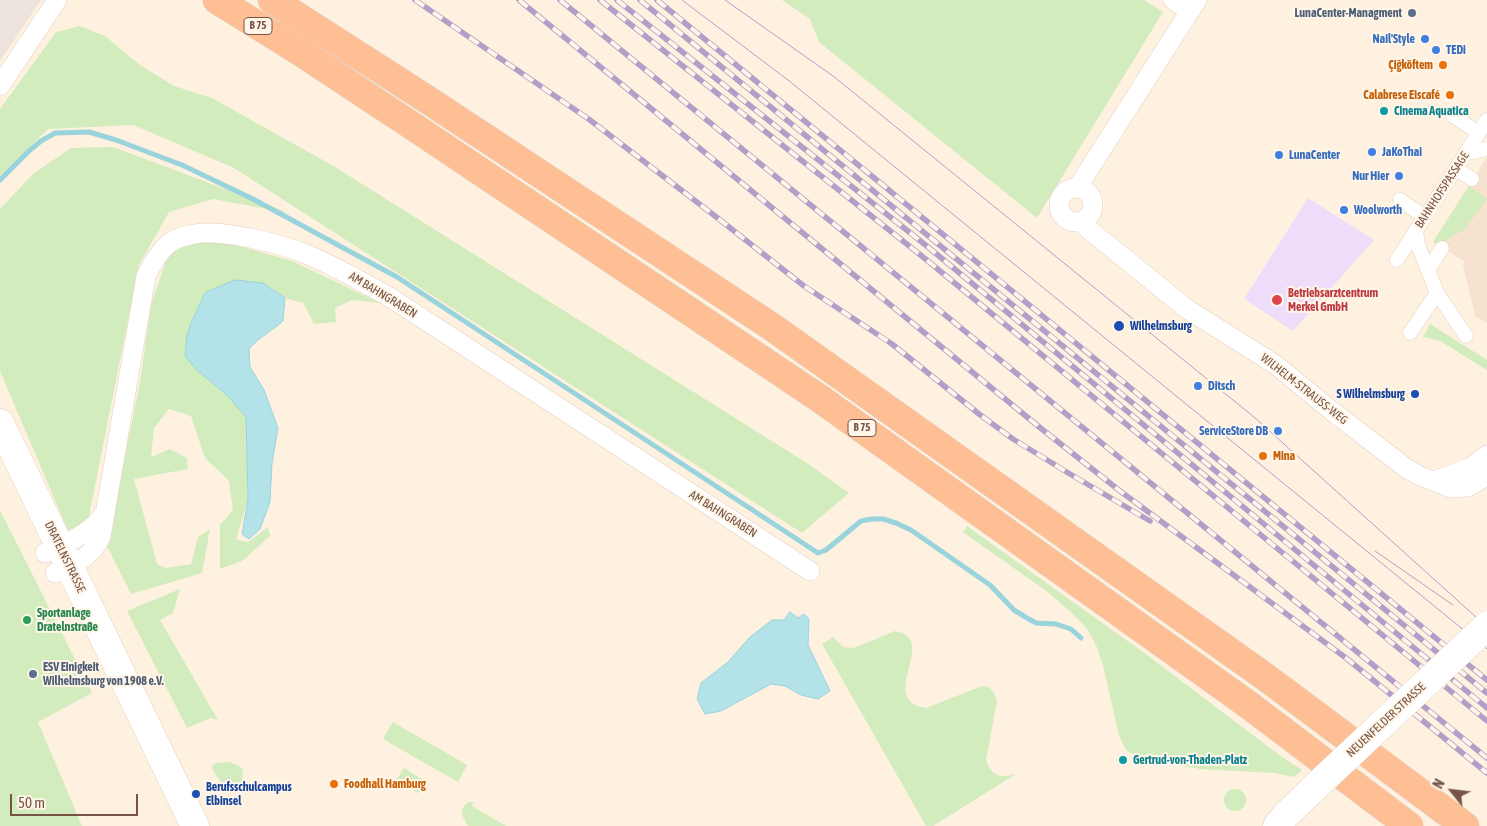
<!DOCTYPE html>
<meta charset="utf-8">
<style>
body{margin:0}
#map{position:relative;width:1487px;height:826px;overflow:hidden;background:#fef1e0;font-family:"Asap Condensed",sans-serif}
canvas{display:block}
.north{position:absolute;left:1427px;top:766px;width:50px;height:50px;-webkit-text-stroke:4px #fff5e8;paint-order:stroke;rotate:299deg;font-size:14px;font-weight:700;line-height:20px;text-align:center;color:#765546}
.north::after{content:'';display:block;margin:auto;width:18px;height:22px;background:#765546;clip-path:polygon(50% 0,100% 100%,50% 72%,0 100%)}
.scale{position:absolute;left:10px;top:794px;width:128px;height:22px;box-sizing:border-box;border:2px solid #765546;border-top:0;padding-left:6px;font-size:15px;line-height:18px;white-space:nowrap;color:#765546;-webkit-text-stroke:4px #fff5e8;paint-order:stroke}
</style>
<div id="map">
<canvas width="1487" height="826"></canvas>
<div class="north">N</div>
<div class="scale">50 m</div>
</div>
<script>
const context = document.querySelector('canvas').getContext('2d');
context.lineJoin = 'round';
function paint(path, color) {
  context.fillStyle = color;
  context.fill(path, 'evenodd');
}
function stroke(path, color, width, dash) {
  context.strokeStyle = color;
  context.lineWidth = width;
  context.lineCap = dash ? 'butt' : 'round';
  context.setLineDash(dash || []);
  context.stroke(path);
}
function write(font, color, halo, rows, align = 'center') {
  context.font = font + ' "Asap Condensed",sans-serif';
  context.lineWidth = 4;
  context.setLineDash([]);
  context.textBaseline = 'middle';
  context.strokeStyle = halo;
  context.fillStyle = color;
  for (const [text, x, y, turn = 0] of rows) {
    context.save();
    context.translate(x, y);
    context.rotate((+turn || 0) * Math.PI / 180);
    context.textAlign = isNaN(turn) ? turn : align;
    if (halo) context.strokeText(text, 0, 0);
    context.fillText(text, 0, 0);
    context.restore();
  }
}
paint(new Path2D(`
 M 1487,157 L 1487,323 L 1475,316 L 1463,265 L 1465,262 L 1433,242 Z`), '#f6e2ce');
paint(new Path2D(`
 M 0,0 L 41,0 L 0,61 Z`), '#ece3dc');
paint(new Path2D(`
 M 1308,198 L 1374,240 L 1293,331 L 1244,299 Z`), '#eeddfa');
paint(new Path2D(`
 M 782,0 L 1144,0 L 1163,12 L 1037,218 L 819,42 L 810,19 Z
 M 80,26 L 105,36 L 140,65 L 174,86 L 212,98 L 335,167 L 810,465 L 849,493 L 802,533 L 234,168 L 133,125 L 48,129 L 0,176 L 0,109 L 56,32 Z
 M 113,147 L 289,213 L 213,199 L 169,212 L 139,265 L 88,521 L 69,533 L 0,371 L 0,209 L 33,174 L 71,148 Z
 M 1469,186 L 1487,199 L 1465,229 L 1445,241 L 1441,246 L 1433,242 Z
 M 193,242 L 225,242 L 292,261 L 380,303 L 352,300 L 335,308 L 336,322 L 314,324 L 303,303 L 285,298 L 273,289 L 212,383 L 226,394 L 246,417 L 248,499 L 236,540 L 248,542 L 268,527 L 270,536 L 242,561 L 220,569 L 220,525 L 233,510 L 229,481 L 205,458 L 191,416 L 169,409 L 154,428 L 151,457 L 170,449 L 187,458 L 188,469 L 134,479 L 157,564 L 166,568 L 191,564 L 198,537 L 210,529 L 202,573 L 131,594 L 107,546 L 140,382 L 151,305 L 168,255 Z
 M 1430,324 L 1487,360 L 1487,370 L 1440,341 L 1423,337 Z
 M 0,510 L 92,693 L 38,722 L 82,826 L 0,826 Z
 M 967,526 L 1147,655 L 1278,754 L 1302,770 L 1294,777 L 1274,773 L 1201,769 L 1182,766 L 1139,758 L 1126,750 L 1119,736 L 1103,665 L 1096,645 L 1088,630 L 1077,618 L 1049,593 L 963,532 Z
 M 180,589 L 173,613 L 160,620 L 218,720 L 211,718 L 187,728 L 127,611 Z
 M 895,631 C 941,639 875,700 926,708 L 982,686 L 989,687 L 994,693 L 997,701 L 986,760 C 992,777 1000,778 1016,774 L 933,826 L 926,826 L 822,644 L 833,637 L 843,647 L 854,648 Z
 M 393,722 L 467,765 L 458,782 L 383,739 Z
 M 229,762 L 238,765 L 243,770 L 241,789 L 236,791 C 224,785 216,780 212,766 L 216,763 Z
 M 404,768 L 425,781 L 418,793 L 396,781 Z
 M1224 800a11 11 0 1 1 22 0a11 11 0 1 1-22 0Z
 M 468,802 L 473,802 L 472,806 L 506,826 L 468,826 C 462,815 458,812 468,802 Z`), '#d2ecbe');
const water = new Path2D(`
 M 235,280 L 263,283 L 285,298 L 283,321 C 272,331 258,338 249,349 L 250,367 L 264,390 L 278,428 L 272,463 L 270,502 L 260,529 L 249,539 L 242,534 L 248,499 L 246,417 L 226,394 L 198,371 L 185,356 L 187,336 L 191,323 L 205,293 Z
 M 790,612 L 798,618 L 804,614 L 809,619 L 808,645 L 830,691 L 818,699 L 801,695 L 785,686 L 771,684 L 721,711 L 705,714 L 697,699 L 701,683 L 728,662 L 750,637 L 772,620 L 784,620 Z`);
paint(water, '#b3e3e9');
stroke(water, '#99d3db', 1);
stroke(new Path2D(`
 M 0,180 L 29,151 L 41,141 L 55,133 L 89,132 L 116,140 L 182,165 L 253,199 L 397,277 L 818,553 L 826,550 L 861,521 L 872,519 L 883,519 L 896,523 L 911,530 L 990,585 L 1014,610 L 1027,618 L 1036,623 L 1056,624 L 1071,629 L 1081,638`), '#99d3db', 5);
const pedestrian = new Path2D(`
 M 1453,116 L 1479,133
 M 1466,153 L 1487,149
 M 1456,169 L 1472,179
 M 1400,200 L 1425,217
 M 1416,230 L 1418,245 L 1437,293 L 1466,336
 M 1397,260 L 1487,120
 M 1428,270 L 1442,248
 M 1410,333 L 1437,293`);
const minor = new Path2D(`
 M 1173,0 L 1190,11
 M 0,86 L 57,0
 M1059 205a17 17 0 1 1 34 0a17 17 0 1 1-34 0Z
 M 1079,188 L 1081,182 L 1197,0
 M 1083,221 L 1087,228 L 1187,309 L 1276,365 L 1328,408 L 1406,468 L 1420,476 L 1451,488 L 1468,487 L 1487,476
 M 1434,481 L 1471,467 L 1487,455
 M 45,553 C 65,543 93,533 104,513
 M 55,573 C 75,563 91,558 101,537 L 146,276 C 152,264 158,253 168,244 C 178,236 199,232 212,233 C 239,234 281,244 306,254 C 334,266 361,281 388,296 L 810,571`);
const secondary = new Path2D(`
 M 0,423 L 195,826
 M 1277,826 L 1286,815 L 1313,789`);
const trunk = new Path2D(`
 M 217,0 L 299,51 L 411,125 L 819,398 L 1246,703 L 1409,826
 M 272,0 L 428,100 L 772,327 L 1264,676 L 1465,826`);
stroke(pedestrian, '#e5cebe', 15);
stroke(minor, '#e5cebe', 20);
stroke(secondary, '#eacfbb', 29);
stroke(trunk, '#ded6d3', 29);
stroke(pedestrian, '#fff', 14);
stroke(minor, '#fff', 19);
stroke(secondary, '#fff', 28);
stroke(trunk, '#febf94', 28);
stroke(new Path2D(`
 M 682,0 L 788,80 L 1487,649
 M 725,0 L 833,76 L 1254,417 L 1487,627
 M 1375,551 L 1453,605`), '#b39ec7', 1);
const rail = new Path2D(`
 M 415,0 L 590,120 L 715,216 L 804,286 L 892,344 L 979,414 L 1013,439 L 1070,474 L 1150,521
 M 519,0 L 1038,426 L 1120,491 L 1346,658 L 1487,773
 M 560,0 L 1487,758
 M 600,0 L 923,257 L 1487,721
 M 617,0 L 928,247 L 1487,708
 M 640,0 L 1487,693
 M 657,0 L 1487,680`);
stroke(rail, '#b39ec7', 5.5);
stroke(rail, '#fff5e8', 4, [11]);
const secondaryBridge = new Path2D(`
 M 1313,789 L 1487,626`);
stroke(secondaryBridge, '#eacfbb', 29, []);
stroke(secondaryBridge, '#fff', 28);
for (const [x, y, r, color] of [
 [1412,13,5,"#5c6f8a"],
 [1425,39,5,"#3f7fe0"],
 [1436,50,5,"#3f7fe0"],
 [1443,65,5,"#e8710a"],
 [1450,95,5,"#e8710a"],
 [1384,111,5,"#0f9aa8"],
 [1372,152,5,"#3f7fe0"],
 [1279,155,5,"#3f7fe0"],
 [1399,176,5,"#3f7fe0"],
 [1344,210,5,"#3f7fe0"],
 [1277,300,6,"#e0444e"],
 [1119,326,6,"#1a4fb4"],
 [1198,386,5,"#3f7fe0"],
 [1415,394,5,"#1a4fb4"],
 [1278,431,5,"#3f7fe0"],
 [1263,456,5,"#e8710a"],
 [27,620,5,"#2e9e5b"],
 [33,674,5,"#5c6f8a"],
 [1123,760,5,"#0f9aa8"],
 [334,784,5,"#e8710a"],
 [196,794,5,"#1a4fb4"]
]) {
  const dot = new Path2D();
  dot.arc(x, y, r, 0, 2 * Math.PI);
  context.fillStyle = color;
  context.fill(dot);
  stroke(dot, '#fff5e8', 2);
}
for (const [x, y, w] of [
 [258,26,28],
 [862,428,28]
]) {
  const box = new Path2D();
  box.roundRect(x - w / 2, y - 8.5, w, 17, 4);
  context.fillStyle = '#fff5e8';
  context.fill(box);
  stroke(box, '#765546', 1);
}
write('bold 11px', '#765546', null, [
 ["B 75",258,26],
 ["B 75",862,428]
]);
write('bold 12px', '#4e5e75', '#fff5e8', [
 ["LunaCenter-Managment",1402,13],
 ["ESV Einigkeit",43,667,"left"],
 ["Wilhelmsburg von 1908 e.V.",43,681,"left"]
], 'right');
write('bold 12px', '#366cbe', '#fff5e8', [
 ["Nail'Style",1415,39,"right"],
 ["TEDi",1446,50],
 ["JaKoThai",1382,152],
 ["LunaCenter",1289,155],
 ["Nur Hier",1389,176,"right"],
 ["Woolworth",1354,210],
 ["Ditsch",1208,386],
 ["ServiceStore DB",1268,431,"right"]
], 'left');
write('bold 12px', '#c56008', '#fff5e8', [
 ["Çiğköftem",1433,65],
 ["Calabrese Eiscafé",1440,95],
 ["Mina",1273,456,"left"],
 ["Foodhall Hamburg",344,784,"left"]
], 'right');
write('bold 12px', '#0d838f', '#fff5e8', [
 ["Cinema Aquatica",1394,111],
 ["Gertrud-von-Thaden-Platz",1133,760]
], 'left');
write('12px', '#765546', '#fff5e8', [
 ["BAHNHOFSPASSAGE",1442,190,-57],
 ["AM BAHNGRABEN",383,295,31],
 ["WILHELM-STRAUSS-WEG",1304,389,38],
 ["AM BAHNGRABEN",723,514,32],
 ["DRATELNSTRASSE",65,557,64],
 ["NEUENFELDER STRASSE",1386,720,-43]
]);
write('bold 12px', '#be3a42', '#fff5e8', [
 ["Betriebsarztcentrum",1288,293],
 ["Merkel GmbH",1288,307]
], 'left');
write('bold 12px', '#164399', '#fff5e8', [
 ["Wilhelmsburg",1130,326],
 ["S Wilhelmsburg",1405,394,"right"],
 ["Berufsschulcampus",206,787],
 ["Elbinsel",206,801]
], 'left');
write('bold 12px', '#27864d', '#fff5e8', [
 ["Sportanlage",37,613],
 ["Dratelnstraße",37,627]
], 'left');
</script>
